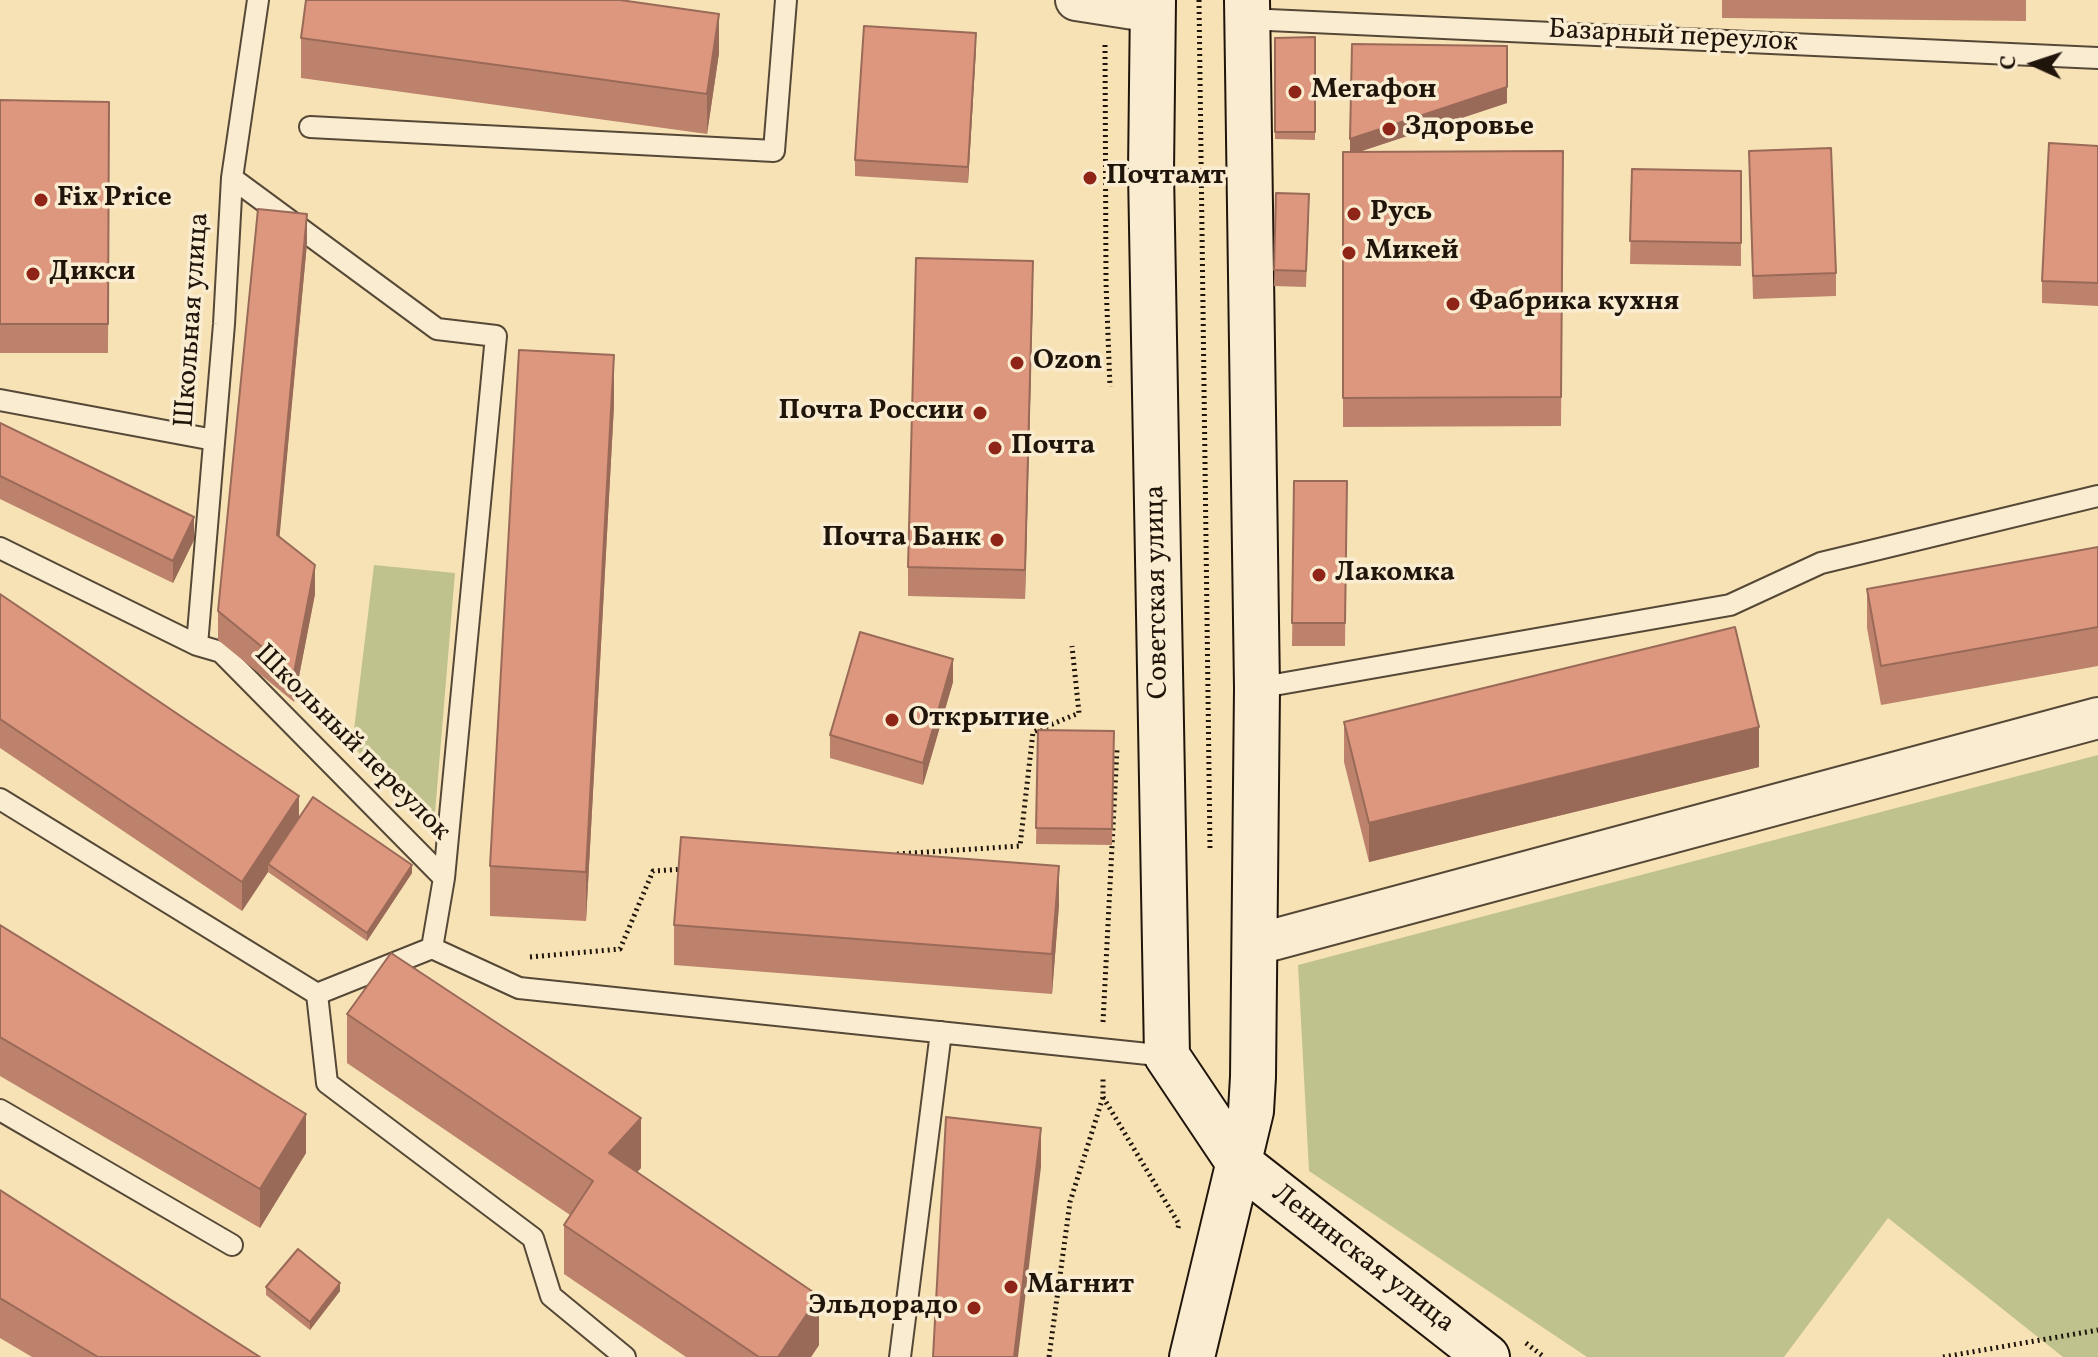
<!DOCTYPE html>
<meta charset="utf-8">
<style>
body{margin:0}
#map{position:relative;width:2098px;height:1357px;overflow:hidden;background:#f7e2b6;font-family:Vollkorn,serif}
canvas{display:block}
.north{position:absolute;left:1994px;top:24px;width:80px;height:80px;-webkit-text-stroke:6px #faecd0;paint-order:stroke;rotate:273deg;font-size:22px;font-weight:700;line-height:32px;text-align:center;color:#20150b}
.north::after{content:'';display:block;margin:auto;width:28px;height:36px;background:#20150b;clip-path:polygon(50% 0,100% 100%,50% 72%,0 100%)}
</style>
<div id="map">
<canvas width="2098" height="1357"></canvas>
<div class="north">С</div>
</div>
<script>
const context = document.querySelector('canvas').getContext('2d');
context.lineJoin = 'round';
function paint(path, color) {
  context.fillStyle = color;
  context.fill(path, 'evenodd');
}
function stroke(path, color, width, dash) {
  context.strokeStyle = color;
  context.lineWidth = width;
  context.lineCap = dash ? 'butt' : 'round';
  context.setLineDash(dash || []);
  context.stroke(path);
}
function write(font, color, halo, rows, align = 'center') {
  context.font = font + ' Vollkorn,serif';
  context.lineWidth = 7;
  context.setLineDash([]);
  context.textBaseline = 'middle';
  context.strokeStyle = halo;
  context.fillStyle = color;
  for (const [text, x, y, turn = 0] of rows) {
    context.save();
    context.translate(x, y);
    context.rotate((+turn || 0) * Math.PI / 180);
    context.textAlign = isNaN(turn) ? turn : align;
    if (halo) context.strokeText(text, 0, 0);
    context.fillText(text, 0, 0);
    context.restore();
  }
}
paint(new Path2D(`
 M 374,565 L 455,573 L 434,825 L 352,746 Z
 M 2098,755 L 2098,1357 L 2063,1357 L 1888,1218 L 1784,1357 L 1587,1357 L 1309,1171 L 1298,965 Z`), '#bfc28c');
const lane = new Path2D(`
 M 1247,19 L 2098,58
 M 310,127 L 774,151 L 786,0
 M 232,178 L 437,329 L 496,336 L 444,878 L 432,948 L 519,988 L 1167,1056
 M 0,400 L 214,440
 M 0,548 L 197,645 L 221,652 L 444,878
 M 197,645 L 224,324 L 232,178 L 258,0
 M 1257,688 L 1730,605 L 1821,563 L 2098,496
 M 0,799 L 317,994
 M 432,948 L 317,994 L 327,1083 L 533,1238 L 551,1296 L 625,1357
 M 0,1110 L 232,1245
 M 900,1357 L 941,1032`);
const street = new Path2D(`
 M 1076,0 L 1153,12
 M 1254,945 L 2098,718`);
const secondary = new Path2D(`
 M 1153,0 L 1151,172 L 1167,1056 L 1238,1162 L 1487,1357
 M 1192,1357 L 1251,1111 L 1253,1077 L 1257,688 L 1247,0`);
stroke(lane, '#564836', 24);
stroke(street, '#564836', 44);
stroke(secondary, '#20150b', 48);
stroke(new Path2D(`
 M 1199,0 L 1210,849
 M 1105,45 L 1106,283 L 1110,387
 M 897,854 L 1020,846 L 1033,732 L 1079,713 L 1072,646
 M 530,957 L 620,949 L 653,871 L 684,869
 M 1103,1022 L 1117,749
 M 1103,1097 L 1179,1224 L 1178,1228
 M 1526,1343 L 1544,1357
 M 1049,1357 L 1070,1202 L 1103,1097 L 1103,1076
 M 1943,1357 L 2098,1330`), '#20150b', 5, [2, 4]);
stroke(lane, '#faecd0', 20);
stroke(street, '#faecd0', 40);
stroke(secondary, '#faecd0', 44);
paint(new Path2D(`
 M 1722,0 L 2026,0 L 2026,21 L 1722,18 Z
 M 1315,37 L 1315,140 L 1275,139 L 1275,38 Z
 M 301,38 L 719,53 L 707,134 L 301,78 Z
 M 1507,46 L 1507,103 L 1358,152 L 1563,151 L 1561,426 L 1343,427 L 1343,152 L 1350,152 Z
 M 976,48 L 968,183 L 855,176 L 855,160 Z
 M 0,100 L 109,102 L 108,353 L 0,353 Z
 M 2098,146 L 2098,306 L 2042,303 L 2042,281 Z
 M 1749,151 L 1836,273 L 1836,296 L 1753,299 Z
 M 1632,169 L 1741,171 L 1741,266 L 1630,264 Z
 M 1276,193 L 1309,210 L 1306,287 L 1274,286 Z
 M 307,243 L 279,537 L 315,594 L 294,702 L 218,640 L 218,611 Z
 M 1033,290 L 1025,599 L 908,596 L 908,567 Z
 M 614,405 L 586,921 L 490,916 L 490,866 Z
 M 0,423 L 194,540 L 173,583 L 0,499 Z
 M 1294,481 L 1347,481 L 1345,646 L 1292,646 Z
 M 2098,547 L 2098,666 L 1881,705 L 1867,628 L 1867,589 Z
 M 0,594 L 299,817 L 412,873 L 367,941 L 268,872 L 242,911 L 0,748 Z
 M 953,682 L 923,785 L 830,758 L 830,735 Z
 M 1344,722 L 1759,767 L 1369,862 L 1344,762 Z
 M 1038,730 L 1114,731 L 1112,845 L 1036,844 Z
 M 1059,905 L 1052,994 L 674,965 L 674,925 Z
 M 0,925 L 306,1153 L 260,1228 L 0,1076 Z
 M 347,1014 L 641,1168 L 637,1172 L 819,1345 L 811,1357 L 686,1357 L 564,1274 L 564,1225 L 570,1215 L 347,1063 Z
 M 0,1190 L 260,1357 L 32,1357 L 0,1338 Z
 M 266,1287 L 340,1291 L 310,1330 L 266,1295 Z`), '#bd826c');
paint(new Path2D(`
 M 719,14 L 719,53 L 707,134 L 707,94 Z
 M 976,33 L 976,48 L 968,183 L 968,167 Z
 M 1507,87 L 1507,103 L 1350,155 L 1350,139 Z
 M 307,214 L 307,243 L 277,564 L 277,535 Z
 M 1033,261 L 1033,290 L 1025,599 L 1025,570 Z
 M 614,355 L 614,405 L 586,921 L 586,872 Z
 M 194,517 L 194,540 L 173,583 L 173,561 Z
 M 315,565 L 315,594 L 294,702 L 294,673 Z
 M 953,659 L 953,682 L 923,785 L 923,763 Z
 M 1759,727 L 1759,767 L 1369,862 L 1369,823 Z
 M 299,796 L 299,825 L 268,864 L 268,872 L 242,911 L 242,882 Z
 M 412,865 L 412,873 L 367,941 L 367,933 Z
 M 1059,866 L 1059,905 L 1052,994 L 1052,954 Z
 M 306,1114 L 306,1153 L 260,1228 L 260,1189 Z
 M 641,1118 L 641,1168 L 609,1202 L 609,1153 Z
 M 1041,1128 L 1041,1167 L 1018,1357 L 1014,1357 Z
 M 340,1283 L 340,1291 L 310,1330 L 310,1322 Z
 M 819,1296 L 819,1345 L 811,1357 L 778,1357 Z`), '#9a6a58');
const building = new Path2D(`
 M 306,0 L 620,0 L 719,14 L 707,94 L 301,38 Z
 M 864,26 L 976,33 L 968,167 L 855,160 Z
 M 1315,37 L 1315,132 L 1275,132 L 1275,38 Z
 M 1352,44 L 1507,46 L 1507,87 L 1350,139 Z
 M 0,100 L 109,102 L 108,324 L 0,324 Z
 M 2049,143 L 2098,146 L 2098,283 L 2042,281 Z
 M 1831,148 L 1836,273 L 1753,276 L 1749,151 Z
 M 1563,151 L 1561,397 L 1343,398 L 1343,152 Z
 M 1632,169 L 1741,171 L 1741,243 L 1630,241 Z
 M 1276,193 L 1309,194 L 1306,271 L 1274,270 Z
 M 258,209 L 307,214 L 277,535 L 315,565 L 294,673 L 218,611 Z
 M 916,258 L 1033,261 L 1025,570 L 908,567 Z
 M 519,350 L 614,355 L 586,872 L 490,866 Z
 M 0,423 L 194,517 L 173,561 L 0,476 Z
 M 1294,481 L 1347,481 L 1345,623 L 1292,623 Z
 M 2098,547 L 2098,627 L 1881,666 L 1867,589 Z
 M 0,594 L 299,796 L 242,882 L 0,719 Z
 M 1735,627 L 1759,727 L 1369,823 L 1344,722 Z
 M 860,632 L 953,659 L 923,763 L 830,735 Z
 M 1038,730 L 1114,731 L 1112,829 L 1036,828 Z
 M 313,797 L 412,865 L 367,933 L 268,864 Z
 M 681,837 L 1059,866 L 1052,954 L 674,925 Z
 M 0,925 L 306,1114 L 260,1189 L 0,1037 Z
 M 391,953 L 641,1118 L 609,1153 L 819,1296 L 778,1357 L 759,1357 L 564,1225 L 593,1181 L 347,1014 Z
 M 946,1117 L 1041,1128 L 1014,1357 L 933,1357 Z
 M 0,1190 L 260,1357 L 98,1357 L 0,1298 Z
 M 298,1249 L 340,1283 L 310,1322 L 266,1287 Z`);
paint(building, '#dc977e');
stroke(building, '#9a6a58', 2);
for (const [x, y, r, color] of [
 [1295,92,8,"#8f2418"],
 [1389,129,8,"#8f2418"],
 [1090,178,8,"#8f2418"],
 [41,200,8,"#8f2418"],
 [1354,214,8,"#8f2418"],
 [1349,253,8,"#8f2418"],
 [33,274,8,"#8f2418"],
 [1453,304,8,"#8f2418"],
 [1017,363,8,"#8f2418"],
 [980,413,8,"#8f2418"],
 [995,448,8,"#8f2418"],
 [997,540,8,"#8f2418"],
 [1319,575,8,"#8f2418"],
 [892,720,8,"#8f2418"],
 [1011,1287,8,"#8f2418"],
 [974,1308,8,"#8f2418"]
]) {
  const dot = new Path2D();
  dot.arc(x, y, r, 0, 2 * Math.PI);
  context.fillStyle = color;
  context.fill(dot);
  stroke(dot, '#faecd0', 3);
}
write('28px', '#20150b', '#faecd0', [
 ["Базарный переулок",1673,38,3],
 ["Школьная улица",194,320,-86],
 ["Советская улица",1159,592,-91],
 ["Школьный переулок",351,744,45],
 ["Ленинская улица",1362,1260,38]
]);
write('bold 28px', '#20150b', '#faecd0', [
 ["Мегафон",1311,92],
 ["Здоровье",1405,129],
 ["Почтамт",1106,178],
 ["Fix Price",57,200],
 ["Русь",1370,214],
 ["Микей",1365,253],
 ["Дикси",49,274],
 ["Фабрика кухня",1469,304],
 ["Ozon",1033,363],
 ["Почта России",964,413,"right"],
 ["Почта",1011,448],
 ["Почта Банк",981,540,"right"],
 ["Лакомка",1335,575],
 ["Открытие",908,720],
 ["Магнит",1027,1287],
 ["Эльдорадо",958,1308,"right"]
], 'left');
</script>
